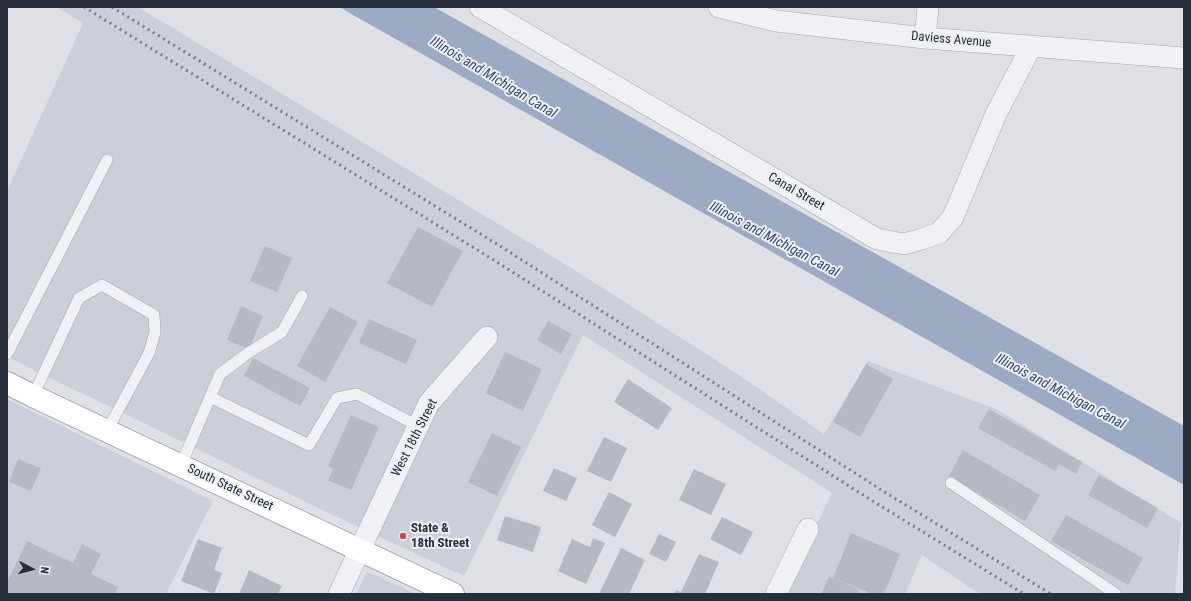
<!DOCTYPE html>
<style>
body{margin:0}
#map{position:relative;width:1191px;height:601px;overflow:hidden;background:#dee0e6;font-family:"Roboto Condensed",sans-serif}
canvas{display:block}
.frame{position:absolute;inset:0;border:8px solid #292e3b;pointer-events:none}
.north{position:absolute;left:12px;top:549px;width:40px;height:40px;-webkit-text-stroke:3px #edeff4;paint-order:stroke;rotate:96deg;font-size:11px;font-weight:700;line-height:16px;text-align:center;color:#292e3b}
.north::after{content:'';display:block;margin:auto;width:14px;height:18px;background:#292e3b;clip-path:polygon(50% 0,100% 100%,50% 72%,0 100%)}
</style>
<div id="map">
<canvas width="1191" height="601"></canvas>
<div class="frame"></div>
<div class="north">N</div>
</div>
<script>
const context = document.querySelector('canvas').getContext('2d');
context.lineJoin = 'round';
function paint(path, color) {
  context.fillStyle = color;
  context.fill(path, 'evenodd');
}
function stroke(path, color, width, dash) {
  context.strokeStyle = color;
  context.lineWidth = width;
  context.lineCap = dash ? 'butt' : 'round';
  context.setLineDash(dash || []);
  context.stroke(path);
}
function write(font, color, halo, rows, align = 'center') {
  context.font = font + ' "Roboto Condensed",sans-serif';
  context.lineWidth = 4;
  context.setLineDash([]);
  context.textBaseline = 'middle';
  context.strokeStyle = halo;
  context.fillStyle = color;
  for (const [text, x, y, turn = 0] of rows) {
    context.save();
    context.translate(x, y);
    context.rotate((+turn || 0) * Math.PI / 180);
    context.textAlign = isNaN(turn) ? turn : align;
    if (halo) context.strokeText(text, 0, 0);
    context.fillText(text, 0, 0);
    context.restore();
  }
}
paint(new Path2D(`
 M 56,7 L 138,7 L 573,269 L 739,375 L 824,434 L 868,361 L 998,410 L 1181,523 L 1175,594 L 980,594 L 922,555 L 905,594 L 782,594 L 832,493 L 583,335 L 464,576 L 356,526 L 7,357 L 7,191 L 83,23 Z
 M 7,399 L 213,501 L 166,594 L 7,594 Z
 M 367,571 L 416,594 L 356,594 Z`), '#cccfd7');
paint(new Path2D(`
 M 339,7 L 434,7 L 1184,426 L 1184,485 Z`), '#9cabc3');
paint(new Path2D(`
 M 418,227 L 463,251 L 432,307 L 387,283 Z
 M 265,246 L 292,258 L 277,292 L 250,281 Z
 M 241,306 L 263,316 L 249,349 L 227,340 Z
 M 330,307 L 358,322 L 325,382 L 297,366 Z
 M 369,319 L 417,340 L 406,364 L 359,343 Z
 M 548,321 L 572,334 L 561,354 L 537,340 Z
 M 505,352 L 542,369 L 523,411 L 486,393 Z
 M 253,358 L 310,388 L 300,406 L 244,376 Z
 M 866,364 L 893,379 L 860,437 L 833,422 Z
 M 628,379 L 672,408 L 658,430 L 614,402 Z
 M 989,409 L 1082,462 L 1076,474 L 1059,464 L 1055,471 L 978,428 Z
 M 351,415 L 379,427 L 351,490 L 328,480 L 333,469 L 328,466 Z
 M 492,433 L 521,447 L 497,496 L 468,482 Z
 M 604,437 L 627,448 L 611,482 L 587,471 Z
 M 963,450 L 1040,495 L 1025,521 L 949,476 Z
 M 18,459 L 41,468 L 31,491 L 9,482 Z
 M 554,468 L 577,478 L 566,501 L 543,491 Z
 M 694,469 L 726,484 L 711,515 L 679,500 Z
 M 1099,475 L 1158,508 L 1147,528 L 1088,495 Z
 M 609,492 L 632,504 L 615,537 L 592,525 Z
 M 1066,515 L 1143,558 L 1128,585 L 1051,541 Z
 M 505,516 L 541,527 L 533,552 L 497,540 Z
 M 722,517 L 753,532 L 741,555 L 710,539 Z
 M 851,533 L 900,554 L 884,594 L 872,594 L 836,579 L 859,590 L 857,594 L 821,594 L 829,577 L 833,578 Z
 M 659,534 L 676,542 L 666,562 L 649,554 Z
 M 593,538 L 605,543 L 586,584 L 558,571 L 572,539 L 590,547 Z
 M 198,539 L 222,548 L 214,570 L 222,573 L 214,594 L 181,581 Z
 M 27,541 L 73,563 L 82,544 L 101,554 L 91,574 L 118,587 L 115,594 L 7,594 L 7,582 Z
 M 621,548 L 645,560 L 629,594 L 599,594 Z
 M 699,554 L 719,562 L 705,594 L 674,594 L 676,590 L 681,592 Z
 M 249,570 L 282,586 L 278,594 L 239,594 Z`), '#b6b9c2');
const service = new Path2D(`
 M 7,354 L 107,160
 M 33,396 L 79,298 L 102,285 L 154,315 L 155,332 L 149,353 L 107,431
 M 210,397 L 309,445 L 337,398 L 357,394 L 418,426
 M 181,465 L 220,374 L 248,353 L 282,332 L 302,296
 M 951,483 L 1116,594`);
const minor = new Path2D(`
 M 480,7 L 877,239 L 904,244 L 922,239 L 939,233 L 953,217 L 996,114 L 1031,47
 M 719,7 L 776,21 L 925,38 L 1184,58
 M 925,38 L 928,7
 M 339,594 L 429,403 L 487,337
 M 776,594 L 808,529`);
const primary = new Path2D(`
 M 7,383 L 33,396 L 453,594`);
stroke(service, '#a4a7af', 12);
stroke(minor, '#a4a7af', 22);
stroke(primary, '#9ea4b0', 24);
stroke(service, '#f0f1f5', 11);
stroke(minor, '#f0f1f5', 21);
stroke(primary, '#fff', 22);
stroke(new Path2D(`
 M 84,7 L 492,259 L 871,500 L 1024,594
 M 112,7 L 500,246 L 883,491 L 1051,594`), '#797f8e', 3, [2, 4]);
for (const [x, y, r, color] of [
 [403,536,4,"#c14d54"]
]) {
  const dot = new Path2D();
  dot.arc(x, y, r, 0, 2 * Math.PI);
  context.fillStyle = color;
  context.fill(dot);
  stroke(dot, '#edeff4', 1.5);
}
write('13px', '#292e3b', '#edeff4', [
 ["Daviess Avenue",951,40,5],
 ["Canal Street",796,192,30],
 ["West 18th Street",415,438,-63],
 ["South State Street",230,488,25]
]);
write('bold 13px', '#292e3b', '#edeff4', [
 ["State &",411,529],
 ["18th Street",411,544]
], 'left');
write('italic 14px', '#37496b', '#edeff4', [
 ["Illinois and Michigan Canal",493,78,31],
 ["Illinois and Michigan Canal",774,240,28],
 ["Illinois and Michigan Canal",1060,392,28]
]);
</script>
